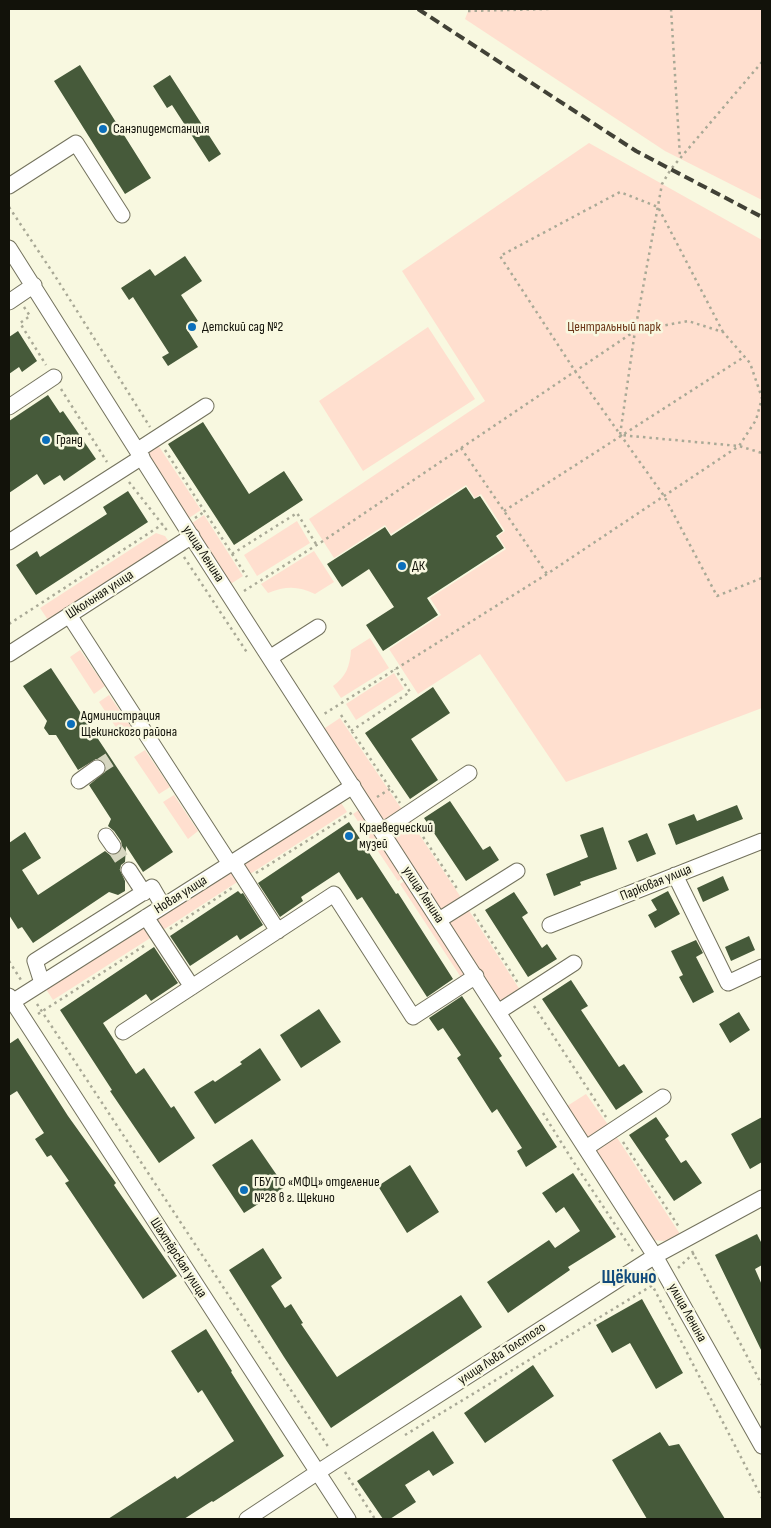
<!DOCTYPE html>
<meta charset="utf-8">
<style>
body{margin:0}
#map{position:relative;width:771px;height:1528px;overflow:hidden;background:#f8f8e0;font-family:"Sofia Sans Condensed",sans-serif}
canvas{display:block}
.frame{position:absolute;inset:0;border:10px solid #12120a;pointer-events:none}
</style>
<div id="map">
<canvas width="771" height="1528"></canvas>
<div class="frame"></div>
</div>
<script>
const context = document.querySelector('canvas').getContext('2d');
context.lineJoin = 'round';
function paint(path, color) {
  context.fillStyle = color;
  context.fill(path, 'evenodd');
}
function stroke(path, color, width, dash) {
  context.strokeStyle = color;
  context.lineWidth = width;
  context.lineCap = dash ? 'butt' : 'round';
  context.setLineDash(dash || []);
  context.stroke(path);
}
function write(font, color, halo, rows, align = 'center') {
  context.font = font + ' "Sofia Sans Condensed",sans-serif';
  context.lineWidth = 5;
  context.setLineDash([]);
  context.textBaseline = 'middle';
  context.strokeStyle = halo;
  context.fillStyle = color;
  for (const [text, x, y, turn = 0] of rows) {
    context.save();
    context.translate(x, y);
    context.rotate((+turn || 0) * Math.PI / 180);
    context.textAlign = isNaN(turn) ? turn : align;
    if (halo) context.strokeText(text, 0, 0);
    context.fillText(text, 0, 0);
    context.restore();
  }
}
paint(new Path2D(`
 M 469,9 L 762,9 L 762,200 L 665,151 L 465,19 Z
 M 589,143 L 762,240 L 762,708 L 566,782 L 480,654 L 418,694 L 389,649 L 441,615 L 430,598 L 506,549 L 498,536 L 505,531 L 481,494 L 475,498 L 466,485 L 391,534 L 385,525 L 334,558 L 309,519 L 485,401 L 402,271 Z
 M 428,327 L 475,399 L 363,471 L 319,401 Z
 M 156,442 L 201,510 L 186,520 L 143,451 Z
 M 204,515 L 243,576 L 229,585 L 189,525 Z
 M 297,521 L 310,543 L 257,576 L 244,555 Z
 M 156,533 L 165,536 L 171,545 L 50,623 L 40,608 Z
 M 314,551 L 334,582 L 315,594 C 298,586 286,586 268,593 L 261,584 Z
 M 370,638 L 389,668 L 341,698 L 333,686 C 346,677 350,666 351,650 Z
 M 80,650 L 105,686 L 94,694 L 70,657 Z
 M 394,673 L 404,689 L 356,720 L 346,704 Z
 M 109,695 L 134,731 L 123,738 L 99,702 Z
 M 340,718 L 405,814 L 384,827 L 322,730 Z
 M 145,750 L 170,787 L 159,794 L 134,757 Z
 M 174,795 L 198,831 L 188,839 L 163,802 Z
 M 338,798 L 347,812 L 247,876 L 238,862 Z
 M 363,807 L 407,875 L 398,881 L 353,814 Z
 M 407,816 L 464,902 L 442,916 L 387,830 Z
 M 233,865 L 242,879 L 160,932 L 151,918 Z
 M 409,878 L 473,976 L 464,982 L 400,884 Z
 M 466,906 L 522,993 L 500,1006 L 445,920 Z
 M 146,922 L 155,935 L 53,1000 L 44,986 Z
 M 586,1094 L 609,1126 L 586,1142 L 564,1108 Z
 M 616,1136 L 680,1234 L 664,1241 L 650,1240 L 592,1151 Z`), '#ffdfcf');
paint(new Path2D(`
 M 80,65 L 151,178 L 125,194 L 54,81 Z
 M 170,75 L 221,154 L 209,162 L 172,105 L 167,108 L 153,86 Z
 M 185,256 L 202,281 L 181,295 L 198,321 L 186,328 L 198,347 L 168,366 L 162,357 L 169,353 L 133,297 L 129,300 L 121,288 L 150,269 L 155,276 Z
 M 18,331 L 37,361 L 22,372 L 19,367 L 9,374 L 9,337 Z
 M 48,395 L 60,413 L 63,411 L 96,459 L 64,481 L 60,475 L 44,485 L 37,474 L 9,493 L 9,421 Z
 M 203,422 L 249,494 L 284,471 L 303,500 L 234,545 L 168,444 Z
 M 466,487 L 474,499 L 480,496 L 503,531 L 496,536 L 504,548 L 427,598 L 438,615 L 383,651 L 366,625 L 394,607 L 369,569 L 342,587 L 327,564 L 385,527 L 391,536 Z
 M 128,491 L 148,522 L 36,595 L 16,565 L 37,551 L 40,557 L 107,514 L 103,507 Z
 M 51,668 L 173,852 L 143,872 L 126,846 L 125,862 L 121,865 L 120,870 L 125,881 L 125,891 L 118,895 L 109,892 L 33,943 L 22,927 L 18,929 L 9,915 L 9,843 L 25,832 L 41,858 L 22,870 L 38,895 L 105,851 L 110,855 L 118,854 L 121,850 L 122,846 L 121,841 L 114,831 L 108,826 L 111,819 L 89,785 L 105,772 L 106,768 L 105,763 L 100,759 L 96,759 L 78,770 L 56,735 L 49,735 L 44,728 L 47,721 L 23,686 Z
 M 433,687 L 450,713 L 411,739 L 438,780 L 410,799 L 365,733 Z
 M 450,801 L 483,850 L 490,846 L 499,860 L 466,881 L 424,818 Z
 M 737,805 L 743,819 L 676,845 L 668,824 L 694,814 L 697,821 Z
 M 349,822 L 396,894 L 398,893 L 453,979 L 427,997 L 362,897 L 357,900 L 339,872 L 301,897 L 303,901 L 280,917 L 258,883 Z
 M 603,827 L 617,869 L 580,882 L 581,885 L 554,896 L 546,874 L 588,857 L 580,835 Z
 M 647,833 L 656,854 L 637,862 L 628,841 Z
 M 723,876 L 729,890 L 703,902 L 697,888 Z
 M 238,891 L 241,894 L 243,893 L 263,925 L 240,940 L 237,935 L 190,966 L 170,936 Z
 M 668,891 L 680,914 L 655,928 L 648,915 L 657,910 L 651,900 Z
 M 514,892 L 528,913 L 522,917 L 542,948 L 547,944 L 557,959 L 528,977 L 485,910 Z
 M 749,936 L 755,950 L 731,961 L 725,947 Z
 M 696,940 L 703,953 L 696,957 L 714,992 L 693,1003 L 679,977 L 683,975 L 671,951 Z
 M 154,947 L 178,983 L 151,1001 L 146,994 L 103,1023 L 136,1074 L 144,1068 L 171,1108 L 174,1106 L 195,1138 L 159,1163 L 110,1091 L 112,1090 L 60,1010 Z
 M 571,980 L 588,1006 L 581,1010 L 619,1067 L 624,1064 L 643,1092 L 616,1110 L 542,999 Z
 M 462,996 L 502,1056 L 499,1058 L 557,1147 L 526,1167 L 517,1151 L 522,1148 L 497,1109 L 492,1113 L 457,1058 L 461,1055 L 443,1028 L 438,1031 L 429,1018 Z
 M 319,1009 L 341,1042 L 301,1068 L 280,1035 Z
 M 739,1012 L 750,1030 L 730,1043 L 719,1024 Z
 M 18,1038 L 68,1116 L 116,1183 L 114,1185 L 177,1276 L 143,1299 L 65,1183 L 69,1181 L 51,1155 L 47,1157 L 35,1139 L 44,1133 L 17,1091 L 9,1096 L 9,1044 Z
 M 260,1048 L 281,1080 L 215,1124 L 194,1092 L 213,1080 L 215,1082 L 242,1064 L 240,1062 Z
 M 656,1117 L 669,1136 L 665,1139 L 681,1163 L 686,1160 L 702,1183 L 674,1201 L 629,1135 Z
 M 762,1117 L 762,1162 L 750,1169 L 731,1134 Z
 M 252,1139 L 285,1187 L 244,1213 L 212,1165 Z
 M 410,1165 L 439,1212 L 407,1233 L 378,1186 Z
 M 573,1173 L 616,1237 L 568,1267 L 570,1270 L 508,1313 L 487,1282 L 549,1240 L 555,1248 L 580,1231 L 564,1207 L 556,1213 L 542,1193 Z
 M 757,1234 L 762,1244 L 762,1265 L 755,1269 L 762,1285 L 762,1352 L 715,1255 Z
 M 263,1248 L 282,1278 L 271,1286 L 285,1308 L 291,1304 L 303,1323 L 301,1324 L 337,1377 L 461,1295 L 482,1327 L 331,1428 L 284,1357 L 229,1270 Z
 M 642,1299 L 683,1373 L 656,1389 L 630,1343 L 612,1353 L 596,1325 Z
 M 206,1329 L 232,1371 L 231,1372 L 284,1456 L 213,1502 L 212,1501 L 184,1519 L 108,1519 L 175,1476 L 177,1479 L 234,1441 L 202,1390 L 198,1393 L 171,1351 Z
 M 533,1365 L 554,1396 L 485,1443 L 464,1413 Z
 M 433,1431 L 454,1463 L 433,1476 L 429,1470 L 405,1485 L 416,1502 L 390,1519 L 383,1519 L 357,1481 Z
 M 660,1432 L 669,1446 L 679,1444 L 725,1519 L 647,1519 L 612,1460 Z`), '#465a3a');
stroke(new Path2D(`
 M 97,768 L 111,759
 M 113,846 L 129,870`), '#d6d6c0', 15, [15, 8]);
const minor = new Path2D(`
 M 9,186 L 76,143 L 122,215
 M 9,248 L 193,539 L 655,1256 L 762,1446
 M 9,302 L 34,285
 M 9,407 L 54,377
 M 138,450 L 206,406
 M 9,542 L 142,457
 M 69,615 L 230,864
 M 9,654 L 192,536
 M 271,657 L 318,627
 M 79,781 L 97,768
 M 382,831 L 469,773
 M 106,836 L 113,846
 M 233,861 L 278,931
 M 129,870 L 144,893
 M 675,875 L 728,983 L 762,967
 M 146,917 L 192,987
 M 439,920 L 517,871
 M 550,925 L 762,841
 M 42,983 L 35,961 L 152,887 L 163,906
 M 9,996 L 348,1519
 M 9,1004 L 353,786
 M 498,1012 L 574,963
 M 123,1032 L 334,894 L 413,1017 L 476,976
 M 586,1148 L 663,1097
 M 247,1519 L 318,1472 L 655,1256 L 762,1198`);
stroke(minor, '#73725d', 17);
stroke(new Path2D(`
 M 671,9 L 680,157
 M 468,11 L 550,9
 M 762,62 L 671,169 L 662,184 L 635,331 L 620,435 L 739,446 L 762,453
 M 9,207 L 55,276 L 150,427
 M 24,307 L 30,316 L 20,323 L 46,365
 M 723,332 L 658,207 L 620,192 L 500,256 L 575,371 L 664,496 L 717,596 L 762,578
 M 61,389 L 107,462
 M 461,448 L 547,574
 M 165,450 L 247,577
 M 129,482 L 169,533
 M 504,511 L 744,357
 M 195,518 L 204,512
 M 232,554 L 297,513 L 316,544
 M 184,557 L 248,654
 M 244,591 L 323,541 L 635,331 L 688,321 L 723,332 L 750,363 L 762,398 L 756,420 L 739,446 L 547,574 L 324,714
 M 9,624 L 163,524
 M 341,715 L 400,803
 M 351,731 L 410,692 L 395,669
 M 377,797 L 390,789
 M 416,826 L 458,890
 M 256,873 L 353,812
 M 474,914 L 518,983
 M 170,929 L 232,888
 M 9,961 L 21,980
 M 37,1004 L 329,1448
 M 534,1006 L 606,1117
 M 38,1014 L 147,944
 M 543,1113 L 571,1158 L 634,1253
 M 623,1142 L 679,1227
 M 692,1251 L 762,1385
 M 678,1268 L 694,1253
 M 648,1277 L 762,1498
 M 405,1435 L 653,1285
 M 345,1472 L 375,1519`), '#a9a996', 2.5, [2.5, 4]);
stroke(minor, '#fff', 15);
stroke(new Path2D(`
 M 418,9 L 636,151 L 762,217`), '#414136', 4, [10, 5]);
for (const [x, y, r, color] of [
 [103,129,5,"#0c6fbb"],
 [192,327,5,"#0c6fbb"],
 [46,440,5,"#0c6fbb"],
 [402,566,5,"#0c6fbb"],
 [71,724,5,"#0c6fbb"],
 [349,836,5,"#0c6fbb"],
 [244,1190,5,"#0c6fbb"]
]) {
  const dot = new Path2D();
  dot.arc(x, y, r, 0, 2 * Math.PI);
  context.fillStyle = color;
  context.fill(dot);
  stroke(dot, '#f8f8e0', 2);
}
write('14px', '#12120a', '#f8f8e0', [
 ["Санэпидемстанция",113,129],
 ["Детский сад №2",202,327],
 ["Гранд",56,440],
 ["ДК",412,566],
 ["Администрация",81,716],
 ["Щекинского района",81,732],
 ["Краеведческий",359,828],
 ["музей",359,844],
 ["ГБУ ТО «МФЦ» отделение",254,1182],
 ["№28 в г. Щекино",254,1198]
], 'left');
write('14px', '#6b3618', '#f8f8e0', [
 ["Центральный парк",614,327]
]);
write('14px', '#12120a', '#f8f8e0', [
 ["улица Ленина",203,554,57],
 ["Школьная улица",100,595,-33],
 ["Парковая улица",656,883,-22],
 ["Новая улица",181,895,-32],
 ["улица Ленина",423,895,57],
 ["Шахтёрская улица",178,1258,57],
 ["улица Ленина",687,1313,61],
 ["улица Льва Толстого",502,1354,-33]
]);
write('bold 19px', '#124b7c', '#f8f8e0', [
 ["Щёкино",629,1278]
]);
</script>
